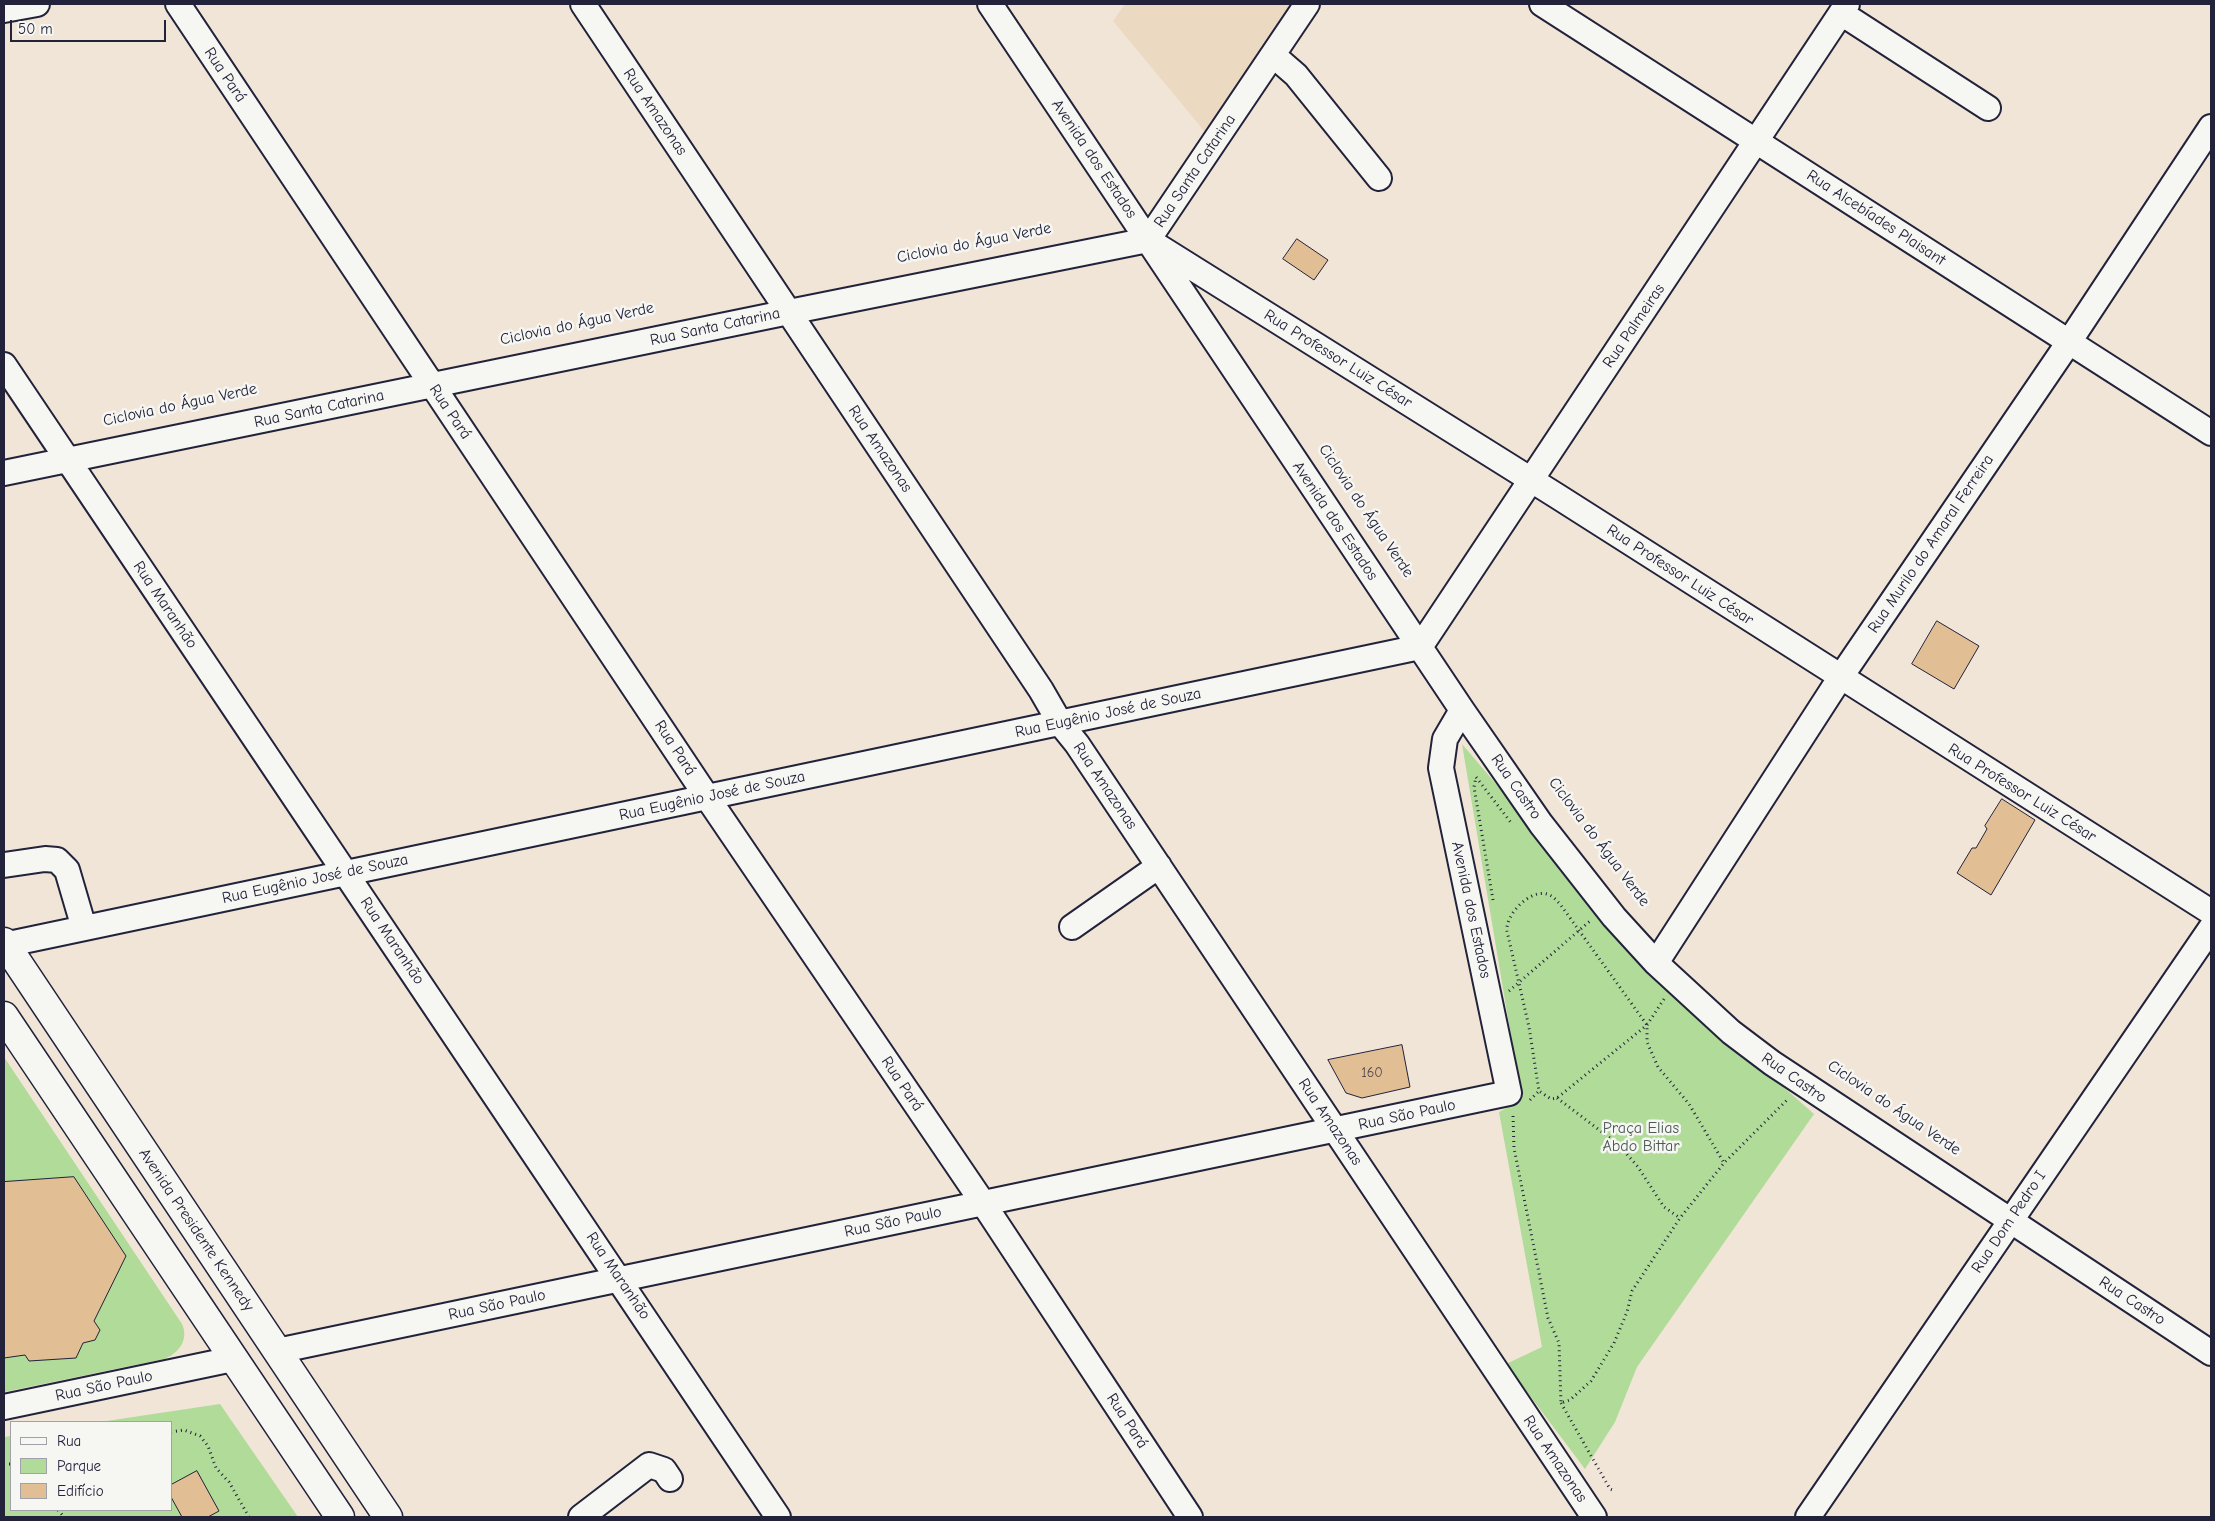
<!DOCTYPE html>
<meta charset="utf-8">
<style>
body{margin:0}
#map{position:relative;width:2215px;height:1521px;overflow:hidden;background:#f0e5d6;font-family:"Comic Neue",sans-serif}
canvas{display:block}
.frame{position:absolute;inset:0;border:5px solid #22223b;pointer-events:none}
.legend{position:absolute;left:10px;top:1421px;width:162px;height:90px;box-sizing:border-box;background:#f6f6f2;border:1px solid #a1a1a9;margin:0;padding:6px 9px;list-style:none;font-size:15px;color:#22223b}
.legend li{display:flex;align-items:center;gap:10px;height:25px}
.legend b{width:25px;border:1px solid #a1a1a9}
.scale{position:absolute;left:10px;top:20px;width:156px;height:22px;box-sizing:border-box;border:2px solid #22223b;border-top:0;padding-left:6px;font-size:15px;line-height:18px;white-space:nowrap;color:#22223b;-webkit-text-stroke:4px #f6f6f2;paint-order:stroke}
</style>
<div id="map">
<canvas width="2215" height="1521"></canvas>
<div class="frame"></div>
<ul class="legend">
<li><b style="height:6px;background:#f6f6f2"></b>Rua</li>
<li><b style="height:14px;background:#b0db98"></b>Parque</li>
<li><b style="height:14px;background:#e1be93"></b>Edifício</li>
</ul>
<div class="scale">50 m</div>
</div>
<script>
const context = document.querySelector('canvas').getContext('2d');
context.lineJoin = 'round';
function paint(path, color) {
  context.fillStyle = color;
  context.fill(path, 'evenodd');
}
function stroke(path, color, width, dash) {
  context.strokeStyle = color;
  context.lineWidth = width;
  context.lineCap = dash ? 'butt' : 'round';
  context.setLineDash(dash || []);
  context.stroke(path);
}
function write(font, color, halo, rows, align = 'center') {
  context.font = font + ' "Comic Neue",sans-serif';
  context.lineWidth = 5;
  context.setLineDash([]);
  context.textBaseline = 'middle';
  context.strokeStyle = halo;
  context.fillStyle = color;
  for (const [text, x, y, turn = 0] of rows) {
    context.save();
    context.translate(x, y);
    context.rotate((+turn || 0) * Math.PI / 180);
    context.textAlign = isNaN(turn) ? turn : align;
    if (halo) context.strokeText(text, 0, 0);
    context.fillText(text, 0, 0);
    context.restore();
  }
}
paint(new Path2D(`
 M 1125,4 L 1293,4 L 1210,138 L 1113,21 Z`), '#ecd9c2');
paint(new Path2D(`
 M 1462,744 L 1668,986 L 1814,1114 L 1637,1367 L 1615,1422 L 1585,1469 L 1506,1364 L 1542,1347 L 1499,1112 L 1510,1106 L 1519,1098 L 1519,1084 Z
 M 4,1057 L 182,1324 C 189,1340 179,1353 164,1359 L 4,1392 Z
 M 220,1404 L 298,1517 L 4,1517 L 4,1437 L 11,1436 L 11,1510 L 171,1510 L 171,1422 L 100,1422 Z`), '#b0db98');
const building = new Path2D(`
 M 1297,239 L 1328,260 L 1314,280 L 1283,259 Z
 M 1937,621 L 1979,646 L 1954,689 L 1912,664 Z
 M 2002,799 L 2035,820 L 1991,895 L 1957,873 L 1972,848 L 1976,848 L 1987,829 L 1985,826 Z
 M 1402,1045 L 1410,1087 L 1362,1098 L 1346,1093 L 1328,1060 Z
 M 74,1177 L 126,1256 L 94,1321 L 100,1330 L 95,1340 L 83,1343 L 76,1358 L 29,1361 L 25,1355 L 4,1358 L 4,1182 Z
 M 197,1471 L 219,1511 L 208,1517 L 182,1517 L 171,1497 L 171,1485 Z`);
paint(building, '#e1be93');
stroke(building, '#22223b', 1);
const minor = new Path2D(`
 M 178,4 L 707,797 L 983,1203 L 1190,1517
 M 583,4 L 1041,690 L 1060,723 L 1077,744 L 1594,1517
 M 990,4 L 1462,710 L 1541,824 L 1614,917 L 1656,963 L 1731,1032 L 1772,1063 L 2211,1353
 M 1542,4 L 2211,433
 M 4,10 L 37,4
 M 1841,13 L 1988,108
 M 1273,55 L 1296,75 L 1379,178
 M 1156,245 L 1557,496 L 2211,912
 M 4,365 L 778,1517
 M 4,473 L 789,312 L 1148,240 L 1307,4
 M 4,865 L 45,859 L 57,860 L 67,870 L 84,928
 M 1072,927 L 1159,866
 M 4,945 L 1420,647 L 1847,4
 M 1656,963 L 1840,678 L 2069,342 L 2211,127
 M 277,1351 L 1509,1093 L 1441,768 L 1445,739 L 1462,710
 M 4,1407 L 233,1359
 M 581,1517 L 649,1465 L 664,1470 L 670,1479
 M 1808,1517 L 2211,928`);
const major = new Path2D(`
 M 4,942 L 388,1517
 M 4,1016 L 340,1517`);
stroke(minor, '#22223b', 28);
stroke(major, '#22223b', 31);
stroke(new Path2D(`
 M 1493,900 L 1474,787 L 1476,777 L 1512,824
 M 1509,991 L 1590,921
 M 1664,999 L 1647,1025 L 1557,1098 L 1551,1099 L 1539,1091 L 1529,1027 L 1507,931 C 1505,915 1530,889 1547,894 C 1553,896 1556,900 1560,904 L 1647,1025 L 1647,1042 L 1658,1067 L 1689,1104 L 1724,1163
 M 1557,1098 L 1618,1144 L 1638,1167 L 1664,1207 L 1680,1218
 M 1530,1100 L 1539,1091
 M 1513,1116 L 1514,1148 L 1548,1318 L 1559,1343 L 1561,1403 L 1570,1400 L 1591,1381 L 1614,1343 L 1627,1312 L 1632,1291 L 1680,1218 L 1724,1163 L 1789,1098
 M 1561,1403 L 1610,1489 L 1615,1491
 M 171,1432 L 184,1430 L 200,1436 L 208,1446 L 216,1468 L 229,1482 L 249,1517
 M 4,1464 L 11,1464
 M 58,1510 L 64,1517`), '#22223b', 3, [1, 4]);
stroke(minor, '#f6f6f2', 24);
stroke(major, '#f6f6f2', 28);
write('14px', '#524951', null, [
 ["160",1372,1073]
]);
write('16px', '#22223b', '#f6f6f2', [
 ["Rua Pará",225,75,56],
 ["Rua Amazonas",655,112,56],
 ["Avenida dos Estados",1094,159,56],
 ["Rua Santa Catarina",1195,171,-56],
 ["Rua Alcebíades Plaisant",1876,218,33],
 ["Ciclovia do Água Verde",974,243,-11],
 ["Ciclovia do Água Verde",577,324,-12],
 ["Rua Palmeiras",1634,326,-56],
 ["Rua Santa Catarina",715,327,-12],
 ["Rua Professor Luiz César",1338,359,32],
 ["Ciclovia do Água Verde",180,405,-12],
 ["Rua Santa Catarina",319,409,-12],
 ["Rua Pará",450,412,56],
 ["Rua Amazonas",880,449,56],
 ["Ciclovia do Água Verde",1366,511,56],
 ["Avenida dos Estados",1335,521,56],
 ["Rua Murilo do Amaral Ferreira",1931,544,-56],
 ["Rua Professor Luiz César",1680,575,33],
 ["Rua Maranhão",165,605,56],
 ["Rua Eugênio José de Souza",1108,713,-12],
 ["Rua Pará",675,748,57],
 ["Rua Amazonas",1105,786,56],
 ["Rua Castro",1516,787,55],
 ["Rua Professor Luiz César",2022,793,32],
 ["Rua Eugênio José de Souza",712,796,-12],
 ["Ciclovia do Água Verde",1599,842,53],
 ["Rua Eugênio José de Souza",315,879,-12],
 ["Avenida dos Estados",1471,910,78],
 ["Rua Maranhão",392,941,56],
 ["Rua Castro",1794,1078,35],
 ["Rua Pará",902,1084,56],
 ["Ciclovia do Água Verde",1894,1108,34],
 ["Rua São Paulo",1407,1115,-12],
 ["Rua Amazonas",1330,1122,56],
 ["Rua São Paulo",893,1222,-12],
 ["Rua Dom Pedro I",2009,1222,-56],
 ["Avenida Presidente Kennedy",196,1230,56],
 ["Rua Maranhão",618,1276,56],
 ["Rua Castro",2132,1301,33],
 ["Rua São Paulo",497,1305,-12],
 ["Rua São Paulo",104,1386,-12],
 ["Rua Pará",1127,1421,57],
 ["Rua Amazonas",1555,1459,56]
]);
write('16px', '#4d5a57', '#f6f6f2', [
 ["Praça Elias",1641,1128],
 ["Abdo Bittar",1641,1146]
]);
</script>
